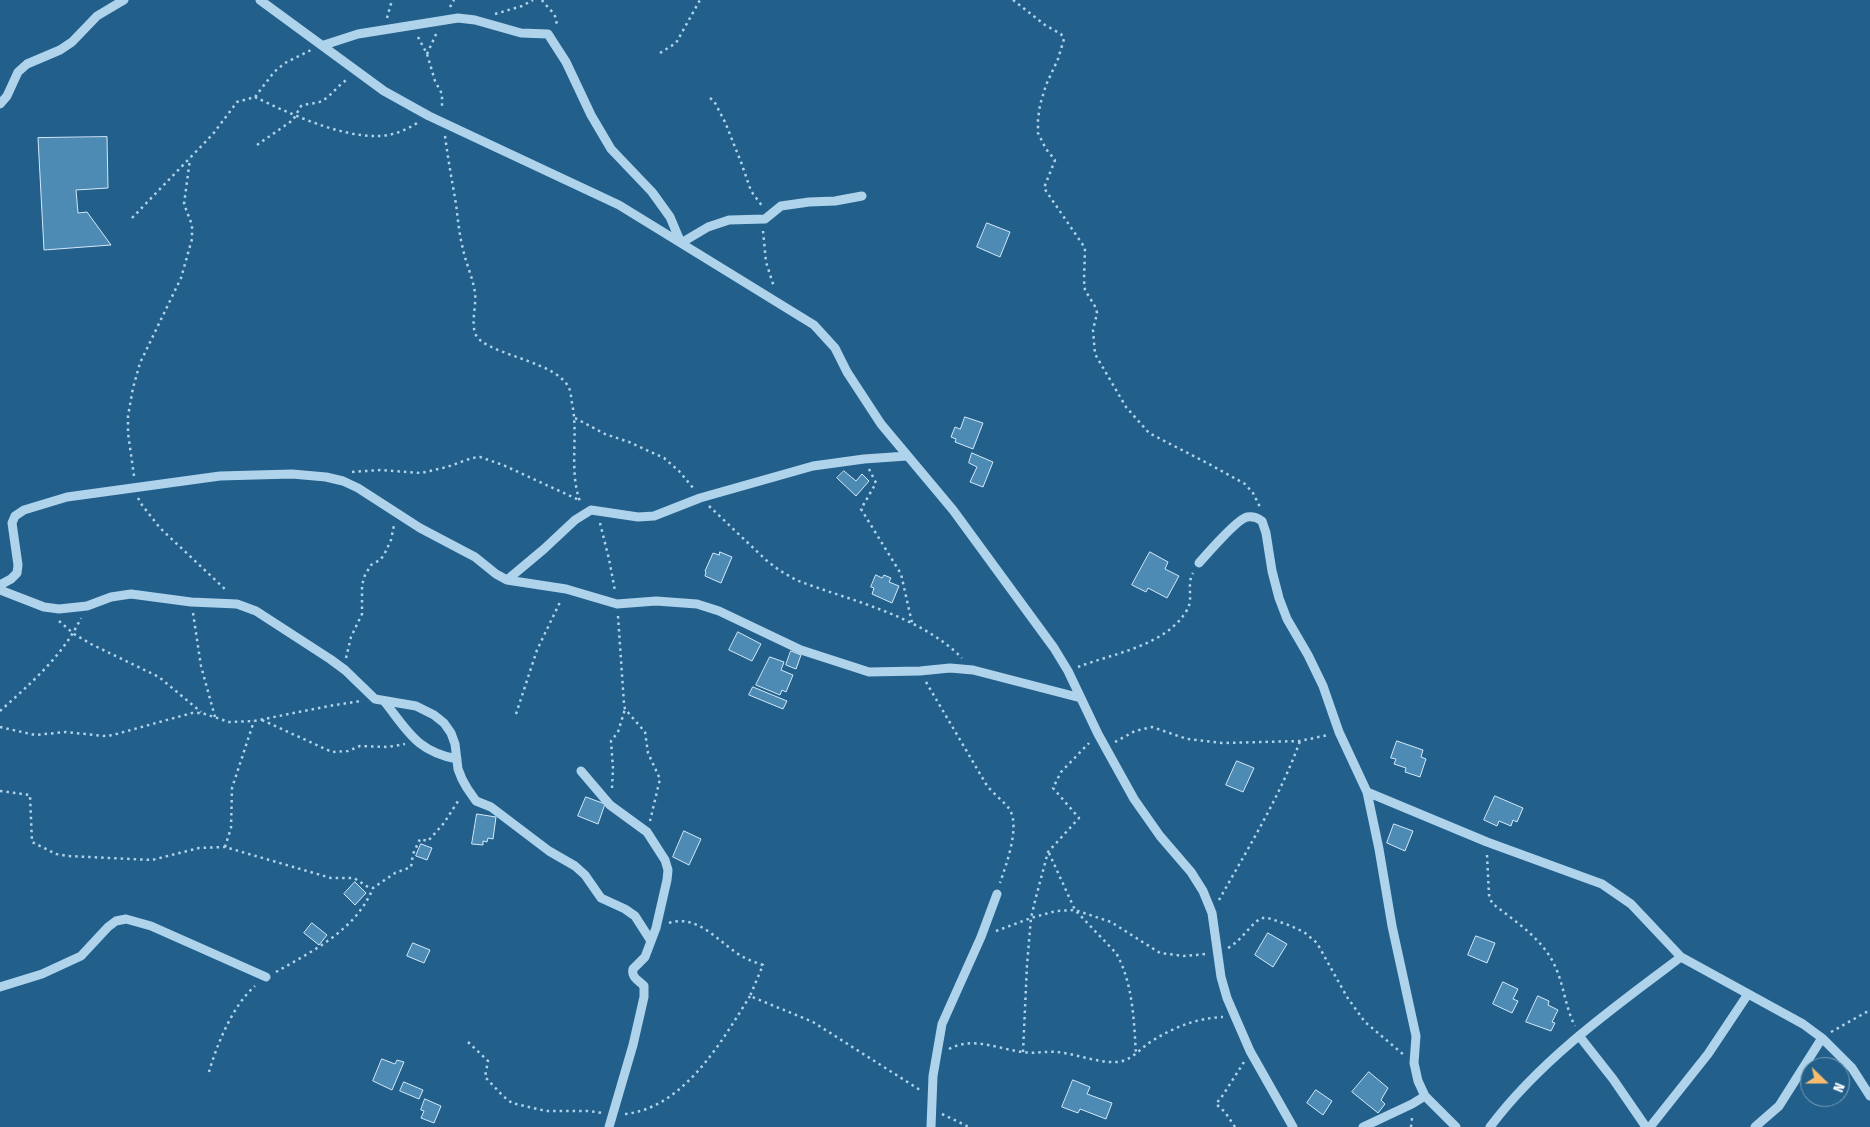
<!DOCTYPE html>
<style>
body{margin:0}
#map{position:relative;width:1870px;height:1127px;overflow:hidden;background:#225f8b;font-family:"Fira Sans Condensed",sans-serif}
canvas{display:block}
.north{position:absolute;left:1800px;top:1057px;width:50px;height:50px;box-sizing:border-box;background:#225f8b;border:1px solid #7a9fb9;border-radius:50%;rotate:112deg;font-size:14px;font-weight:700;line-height:20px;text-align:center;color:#fff}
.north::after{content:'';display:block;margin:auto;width:18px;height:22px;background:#f7bc70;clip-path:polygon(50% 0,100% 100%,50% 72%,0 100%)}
</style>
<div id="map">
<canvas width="1870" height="1127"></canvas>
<div class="north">N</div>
</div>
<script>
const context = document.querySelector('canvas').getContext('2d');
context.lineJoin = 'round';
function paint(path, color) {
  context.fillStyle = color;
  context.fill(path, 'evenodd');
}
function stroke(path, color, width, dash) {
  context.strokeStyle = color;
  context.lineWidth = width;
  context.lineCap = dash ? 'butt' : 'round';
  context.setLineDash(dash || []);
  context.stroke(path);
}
const building = new Path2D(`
 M 107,137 L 108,188 L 76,190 L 78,213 L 87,212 L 111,245 L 44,250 L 38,138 Z
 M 987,223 L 1010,232 L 1000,257 L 977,247 Z
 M 965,417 L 983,423 L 973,449 L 955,442 L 956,439 L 951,437 L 955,427 L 960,429 Z
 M 972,453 L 993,462 L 983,487 L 970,482 L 977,467 L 969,463 Z
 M 844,471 L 856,481 L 862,474 L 869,481 L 856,496 L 837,478 Z
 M 720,552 L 732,557 L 721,583 L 705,576 L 706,572 L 705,571 L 713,553 L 719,555 Z
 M 1150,552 L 1168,562 L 1165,569 L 1179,576 L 1167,598 L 1148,588 L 1146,592 L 1132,585 Z
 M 876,575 L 882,578 L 884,575 L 891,578 L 889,582 L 899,586 L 892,603 L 872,594 L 874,588 L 871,587 Z
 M 738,632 L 761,644 L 752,661 L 729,650 Z
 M 791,651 L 801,655 L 796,669 L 786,665 Z
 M 770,657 L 784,662 L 781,670 L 793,675 L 786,692 L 782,690 L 780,695 L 756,685 Z
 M 753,687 L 787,701 L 783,709 L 749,695 Z
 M 1397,741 L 1423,750 L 1421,757 L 1426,759 L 1420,777 L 1405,772 L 1406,768 L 1394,764 L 1396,759 L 1391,758 Z
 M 1237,761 L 1254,768 L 1243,792 L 1226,785 Z
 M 1495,796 L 1523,808 L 1517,822 L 1513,820 L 1511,826 L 1499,821 L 1497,826 L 1484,820 Z
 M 586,797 L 605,804 L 598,824 L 578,816 Z
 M 477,814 L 496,817 L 493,839 L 488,838 L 487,842 L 483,841 L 483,845 L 472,844 Z
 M 1394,824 L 1413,831 L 1405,851 L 1387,843 Z
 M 684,831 L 701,839 L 689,865 L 673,857 Z
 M 421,844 L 432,848 L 427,860 L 416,856 Z
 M 355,882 L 366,893 L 355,905 L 344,894 Z
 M 312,923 L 327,935 L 319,945 L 304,933 Z
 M 1268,933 L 1287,944 L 1273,967 L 1255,955 Z
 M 1476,936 L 1495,943 L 1487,963 L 1468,955 Z
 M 413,943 L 430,950 L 424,963 L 407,956 Z
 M 1503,982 L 1518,989 L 1513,999 L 1518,1001 L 1512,1013 L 1493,1004 Z
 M 1538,996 L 1549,1001 L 1548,1005 L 1558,1010 L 1552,1022 L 1555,1023 L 1551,1031 L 1526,1022 Z
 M 382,1059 L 395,1064 L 397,1060 L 404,1062 L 392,1090 L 373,1081 Z
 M 1369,1072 L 1388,1088 L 1381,1100 L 1385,1104 L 1378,1113 L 1352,1092 Z
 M 1073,1080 L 1090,1087 L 1087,1094 L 1112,1103 L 1106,1119 L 1080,1109 L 1078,1113 L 1062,1107 Z
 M 404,1082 L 423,1090 L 419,1099 L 400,1091 Z
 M 1316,1090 L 1332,1101 L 1323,1115 L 1307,1103 Z
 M 425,1099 L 441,1106 L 434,1123 L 421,1118 L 424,1111 L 421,1110 Z`);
paint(building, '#4e8bb4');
stroke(building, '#d3e9f8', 1);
stroke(new Path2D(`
 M 542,0 C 547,8 559,15 556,25
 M 1013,0 L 1045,25 L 1061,34 L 1064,39 L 1058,59 L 1046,85 L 1040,105 L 1038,119 L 1038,133 L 1046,149 L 1055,160 L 1044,188 L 1085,248 L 1084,281 L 1085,290 L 1096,308 L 1097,313 L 1093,330 L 1095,354 L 1126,407 L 1149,433 L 1209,464 L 1245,484 L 1253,493 L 1260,507
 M 450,7 L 454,0
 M 495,14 L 522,6 L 533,0
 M 387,18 L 392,0
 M 418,37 L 427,54 L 435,81 L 442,94 L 442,109
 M 660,53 L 676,43 L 700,0
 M 427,54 L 437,32
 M 255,97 C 288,113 340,137 377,136 C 391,136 405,131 417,123
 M 710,98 L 714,101 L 725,122 L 741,162 L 751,191 L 763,207
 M 445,136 C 448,159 452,181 456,204 C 458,219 459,234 463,249 C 466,264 473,278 475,293 C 477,306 468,331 480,340 C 501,357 557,363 569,388 C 571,392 571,398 572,403 C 579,436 568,472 581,504
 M 257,145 L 293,120 L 301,106 C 308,103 316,104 322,101 C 331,96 338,85 348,79
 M 132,218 L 213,134 L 237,102 L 255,97 L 274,72 L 285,63 L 311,50
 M 763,231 L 766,262 L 774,287
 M 575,418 L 605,434 L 629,442 L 664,458 L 679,471 L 694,489
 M 869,469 L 876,483 L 861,509 L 901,574 L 912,623
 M 352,472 L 380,470 L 421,473 L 447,467 L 472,458 L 480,457 L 503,465 L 579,500
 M 134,476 L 128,433 L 128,416 L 133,388 L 140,363 L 181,278 L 192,239 L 192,225 L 184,204 L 190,159
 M 138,498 L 142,505 L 160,528 L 227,591
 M 709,506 L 766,560 L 779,570 L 796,580 C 851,601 919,615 962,658
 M 600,523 L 609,559 L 615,591
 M 193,613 L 201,666 L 215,717
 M 618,616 L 624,704 L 625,709 L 645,732 L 648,753 L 660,779 L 650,821
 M 59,621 L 74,634 L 91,644 L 159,677 L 201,712
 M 346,658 L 351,637 L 362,614 L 362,585 L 365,575 L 371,565 L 380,560 L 384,555 L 391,540 L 394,525
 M 1078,667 C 1114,653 1166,646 1187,610 C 1194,598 1186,585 1193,573
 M 926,682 L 986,784 C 993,794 1004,801 1010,810 C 1020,828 1006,865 1000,883
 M 0,711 C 30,684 63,656 81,618
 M 516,714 L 537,650 L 561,600
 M 262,720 L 332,752 L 348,751 L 360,746 L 388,747 L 405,744
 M 0,727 L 35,735 L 66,732 L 104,736 L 113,735 L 192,713 L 202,713 L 229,722 L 254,721 L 329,706 L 361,701
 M 1115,742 L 1135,731 L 1152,727 L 1187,739 L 1222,743 L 1300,741 L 1328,735
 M 612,788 L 613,768 L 611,741 L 618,732 L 625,709
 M 0,791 L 30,795 L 32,842 L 56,854 L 68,856 L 152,860 L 199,848 L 225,847 L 331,878 L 354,878 L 368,887 L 373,888 L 395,873 L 411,867 L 413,854 L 420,839 L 428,841 L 444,823 L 460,798
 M 225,847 L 231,828 L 232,788 L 254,721
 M 1049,853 L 1075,910 L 1116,953 C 1133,982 1134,1022 1136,1055
 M 1487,855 L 1489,895 L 1492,903 C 1514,921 1541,937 1554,964 C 1564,984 1565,1007 1575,1026
 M 1219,900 C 1248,848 1280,797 1300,741
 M 669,923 C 700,913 721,946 745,958 C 751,961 757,963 763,965 L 750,996 L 813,1022 L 920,1090
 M 996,931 L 1031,918 L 1056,911 L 1075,910 L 1111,922 L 1160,953 L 1184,956 L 1206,954
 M 1228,948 C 1242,940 1248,927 1261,918 L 1268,918 L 1286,924 L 1304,932 L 1317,943 L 1347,997 L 1365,1022 L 1404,1055
 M 276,972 C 314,950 356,930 373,888
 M 1831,1032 L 1870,1010
 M 468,1042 L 488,1061 L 485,1077 L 503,1096 L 512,1103 L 546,1111 L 588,1111 L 603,1113
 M 949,1049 C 973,1036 998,1049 1023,1052 C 1034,1054 1046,1051 1057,1052 C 1077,1054 1097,1063 1117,1062 C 1132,1061 1140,1048 1152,1041 C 1174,1027 1197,1018 1223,1017
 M 1023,1052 L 1027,965 L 1031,918 L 1036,897 L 1048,852 L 1079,818 L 1053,788 L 1061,772 L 1089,743
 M 209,1072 C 217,1044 233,1005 255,986
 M 625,1114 C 684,1108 722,1041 750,996
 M 942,1114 L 969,1127
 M 1235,1127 L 1225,1112 L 1216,1104 L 1223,1095 L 1244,1062
 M 1411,1127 L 1412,1118`), '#aed3eb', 2.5, [2.5, 4]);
stroke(new Path2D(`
 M 260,0 L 384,91 L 429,116 L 619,205 L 814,325 L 835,348 L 847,372 L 881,424 L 953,510 L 1054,648 L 1068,671 L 1098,734 L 1134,799 L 1160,836 L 1191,872 L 1203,891 L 1212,913 L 1221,977 L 1227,998 L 1250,1051 L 1293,1127
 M 324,45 L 358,34 L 458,18 L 475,20 L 521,33 L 548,34 L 566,62 L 591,115 L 611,149 L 652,192 L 670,217 L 681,243 L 708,227 L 729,220 L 765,219 L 781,206 L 809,202 L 835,201 L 862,196
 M 0,104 L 7,96 L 18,72 L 27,64 L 60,50 L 72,42 L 97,16 L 124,0
 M 1199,563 C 1207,554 1237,519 1247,517 C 1253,516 1258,518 1262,521 L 1266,533 L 1272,571 L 1279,598 L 1287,619 L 1308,655 L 1323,686 L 1339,732 L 1367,792 L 1379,849 L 1392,926 L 1416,1036 L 1414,1063 L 1418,1081 L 1425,1096 L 1456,1127
 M 507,580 L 544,549 L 575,520 L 591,510 L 638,517 L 654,516 L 700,498 L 813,466 L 864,459 L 907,456
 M 0,585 L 11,579 L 17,573 L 18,565 L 12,523 L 15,516 L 24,510 L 67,497 L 220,476 L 292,474 L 326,477 L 343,481 L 358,488 L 420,528 L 475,557 L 496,574 L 507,580 L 566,589 L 617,604 L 656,601 L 697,604 L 719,611 L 801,650 L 869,672 L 920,671 L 950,668 L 973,670 L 1081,698
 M 0,590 L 44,607 L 59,609 L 87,606 L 111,597 L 131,594 L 191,602 L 237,604 L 256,611 L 330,659 L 345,670 L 375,699 L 416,706 L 434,715 L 444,723 L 451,733 L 455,744 L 458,769 L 462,779 L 467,788 L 476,801 L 491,807 L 549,851 L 575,866 L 585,875 L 601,898 L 625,909 L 635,916 L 651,941
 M 384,701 C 408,731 416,751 457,759
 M 581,771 L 610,805 L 647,832 L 665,860 L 668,870 L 667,880 L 656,928 L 645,957 L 633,969 C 631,978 639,980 644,986 L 644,997 L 633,1045 L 609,1127
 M 1367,792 L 1487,842 L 1602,884 L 1631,904 L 1681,957 L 1803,1024 L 1822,1038 L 1852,1068 L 1870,1096
 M 0,987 L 42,974 L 81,956 L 108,927 L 116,921 L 126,919 L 151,926 L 266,977
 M 1580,1037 L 1613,1079 L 1646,1127
 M 931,1127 L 933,1076 L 942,1024 L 981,937 L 997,894
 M 1363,1127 L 1412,1104 L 1425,1096
 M 1490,1127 C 1540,1060 1614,1007 1681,957
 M 1650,1127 L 1708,1054 L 1748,994
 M 1755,1127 L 1779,1106 L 1822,1038`), '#aed3eb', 9);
</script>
